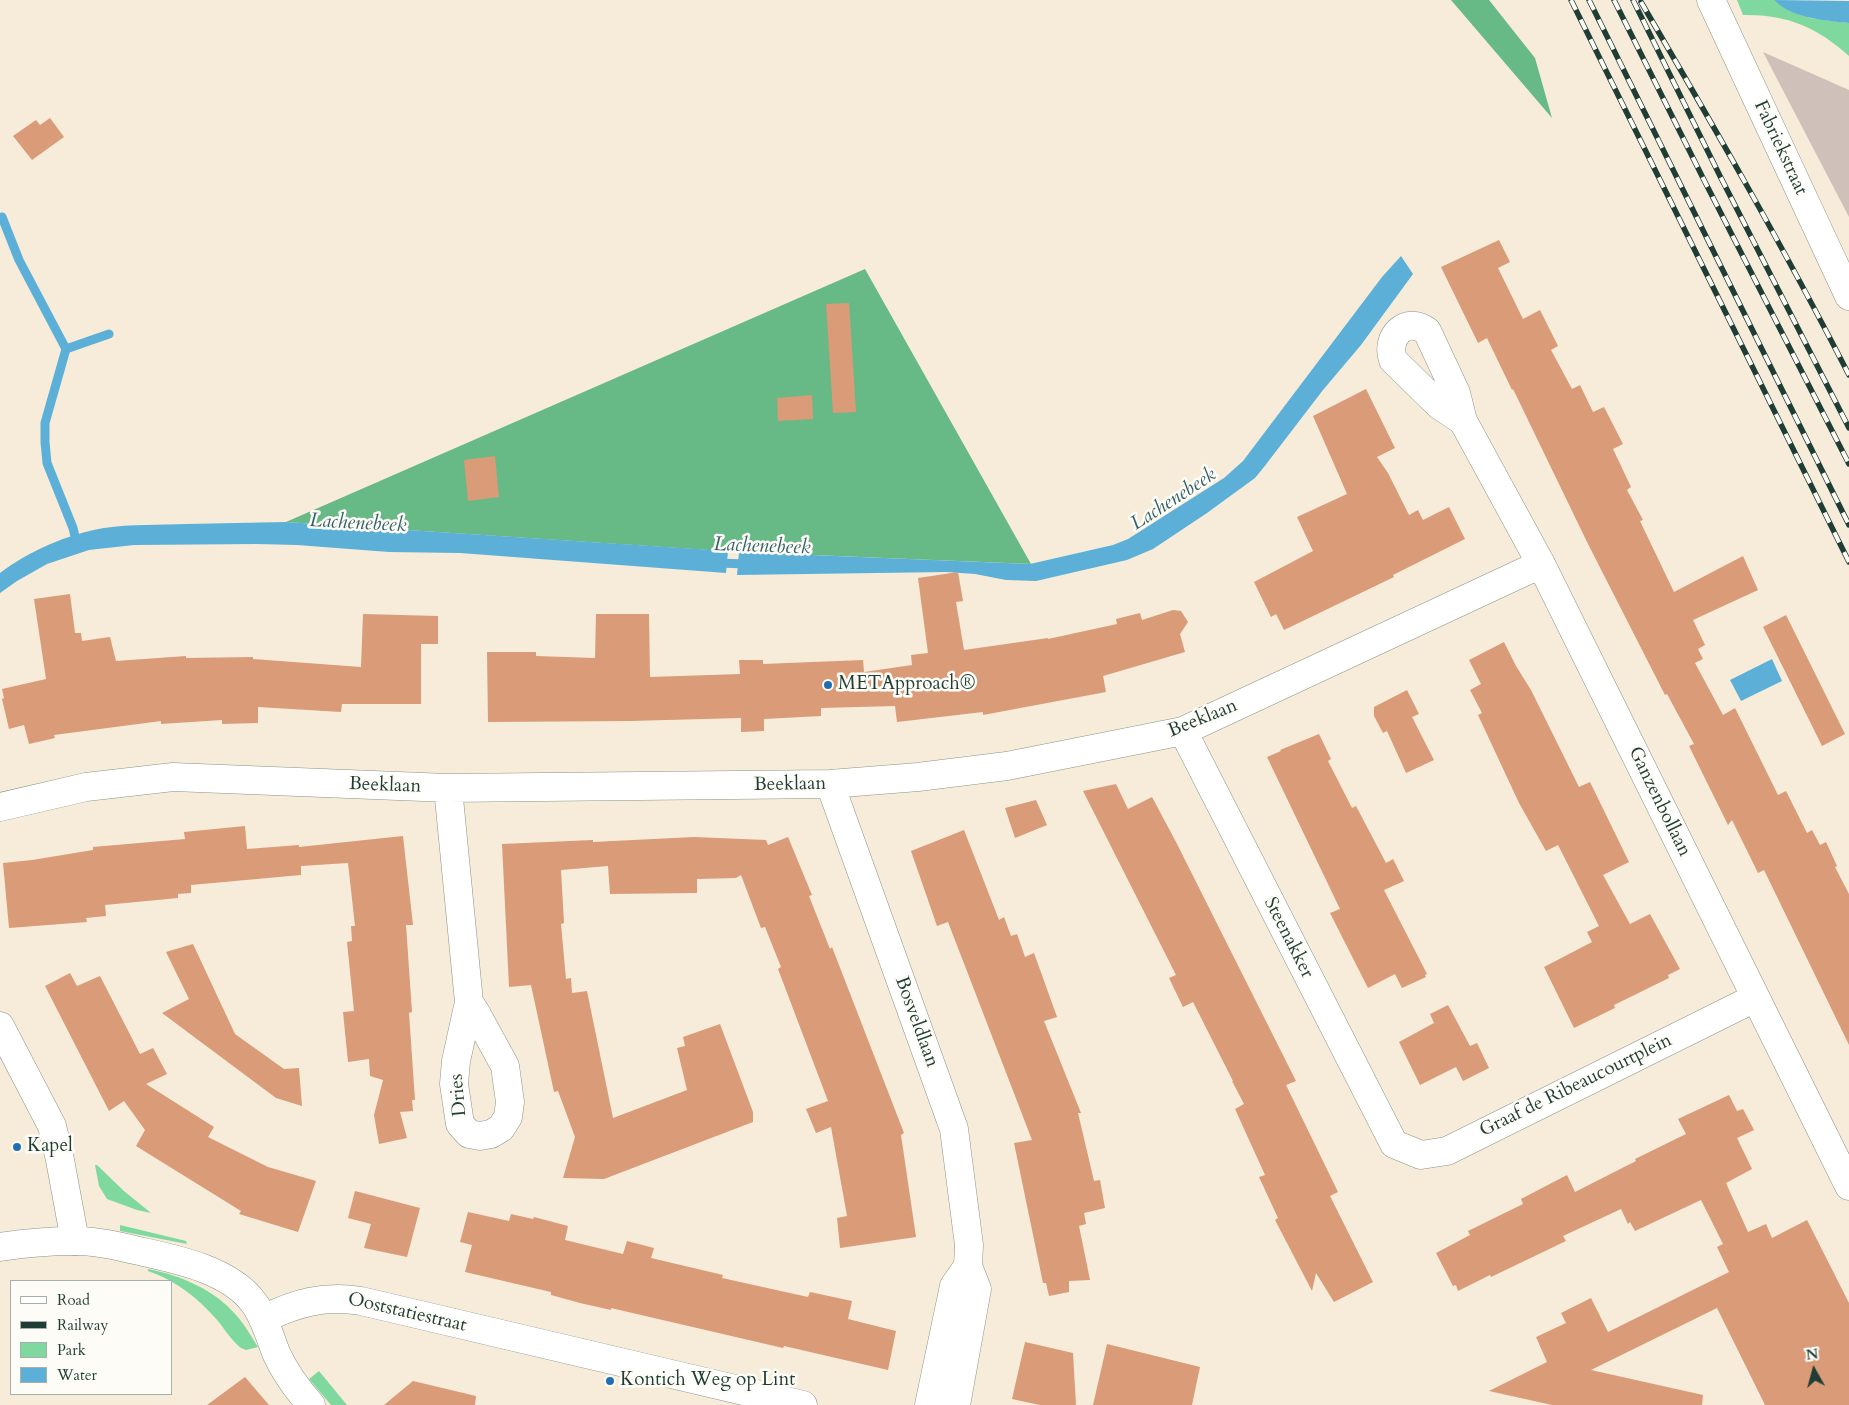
<!DOCTYPE html>
<meta charset="utf-8">
<style>
body{margin:0}
#map{position:relative;width:1849px;height:1405px;overflow:hidden;background:#f6ecd9;font-family:Cardo,serif}
canvas{display:block}
.legend{position:absolute;left:10px;top:1280px;width:162px;height:115px;box-sizing:border-box;background:#fdfcf7;border:1px solid #a4b0a9;margin:0;padding:6px 9px;list-style:none;font-size:15px;color:#1f3d34}
.legend li{display:flex;align-items:center;gap:10px;height:25px}
.legend b{width:25px;border:1px solid #a4b0a9}
.north{position:absolute;left:1789px;top:1345px;width:50px;height:50px;-webkit-text-stroke:4px #fdfcf7;paint-order:stroke;rotate:353deg;font-size:14px;font-weight:700;line-height:20px;text-align:center;color:#1f3d34}
.north::after{content:'';display:block;margin:auto;width:18px;height:22px;background:#1f3d34;clip-path:polygon(50% 0,100% 100%,50% 72%,0 100%)}
</style>
<div id="map">
<canvas width="1849" height="1405"></canvas>
<ul class="legend">
<li><b style="height:6px;background:#fff"></b>Road</li>
<li><b style="height:6px;background:#1f3d34"></b>Railway</li>
<li><b style="height:14px;background:#7fd99f"></b>Park</li>
<li><b style="height:14px;background:#5cb0d8"></b>Water</li>
</ul>
<div class="north">N</div>
</div>
<script>
const context = document.querySelector('canvas').getContext('2d');
context.lineJoin = 'round';
function paint(path, color) {
  context.fillStyle = color;
  context.fill(path, 'evenodd');
}
function stroke(path, color, width, dash) {
  context.strokeStyle = color;
  context.lineWidth = width;
  context.lineCap = dash ? 'butt' : 'round';
  context.setLineDash(dash || []);
  context.stroke(path);
}
function write(font, color, halo, rows, align = 'center') {
  context.font = font + ' Cardo,serif';
  context.lineWidth = 5;
  context.setLineDash([]);
  context.textBaseline = 'middle';
  context.strokeStyle = halo;
  context.fillStyle = color;
  for (const [text, x, y, turn = 0] of rows) {
    context.save();
    context.translate(x, y);
    context.rotate((+turn || 0) * Math.PI / 180);
    context.textAlign = isNaN(turn) ? turn : align;
    if (halo) context.strokeText(text, 0, 0);
    context.fillText(text, 0, 0);
    context.restore();
  }
}
paint(new Path2D(`
 M 1763,52 L 1849,90 L 1849,217 Z`), '#cfc0ba');
paint(new Path2D(`
 M 1737,0 L 1774,0 L 1793,12 L 1810,18 L 1849,23 L 1849,56 C 1817,27 1786,14 1743,15 Z
 M 95,1165 L 97,1165 L 124,1191 L 151,1213 L 137,1210 L 107,1199 L 99,1186 Z
 M 120,1225 L 186,1241 L 187,1244 L 120,1231 Z
 M 148,1269 C 180,1275 215,1290 236,1315 C 245,1325 251,1336 258,1347 L 246,1350 L 241,1348 C 232,1341 225,1330 218,1321 C 198,1298 177,1281 148,1271 Z
 M 319,1371 L 347,1405 L 331,1405 L 309,1379 Z`), '#7fd99f');
paint(new Path2D(`
 M 1451,0 L 1489,0 L 1535,58 L 1552,118 Z
 M 865,269 L 1031,564 L 739,552 L 286,522 Z`), '#67b986');
paint(new Path2D(`
 M 1774,0 L 1849,1 L 1849,23 C 1824,20 1793,19 1774,0 Z
 M 1401,256 L 1413,274 L 1361,345 L 1323,390 L 1264,467 L 1255,478 L 1207,513 L 1153,549 L 1127,560 L 1036,581 L 1006,580 L 975,574 L 946,572 L 737,575 L 739,552 L 1030,564 L 1113,545 L 1128,539 L 1224,478 L 1243,461 L 1382,277 Z
 M 286,522 L 728,551 L 726,573 L 460,553 L 389,552 L 297,545 L 257,544 L 134,545 L 89,550 L 47,564 L 17,581 L 0,593 L 0,573 C 29,551 68,534 104,528 C 131,524 160,525 187,524 C 220,523 253,523 286,522 Z
 M 1772,659 L 1782,681 L 1741,701 L 1730,680 Z`), '#5cb0d8');
stroke(new Path2D(`
 M 2,217 L 19,260 L 66,349 L 45,423 L 45,442 L 47,463 L 73,528 L 77,545
 M 66,349 L 109,334
 M 716,563 L 748,564`), '#5cb0d8', 9);
paint(new Path2D(`
 M 50,118 L 64,137 L 32,160 L 13,136 L 36,120 L 40,125 Z
 M 1499,240 L 1510,262 L 1498,268 L 1523,319 L 1540,310 L 1558,346 L 1551,350 L 1572,389 L 1580,385 L 1593,412 L 1604,407 L 1623,444 L 1613,449 L 1631,487 L 1627,490 L 1643,520 L 1640,521 L 1674,592 L 1743,556 L 1758,590 L 1693,620 L 1705,645 L 1698,649 L 1703,659 L 1695,663 L 1723,715 L 1735,708 L 1778,795 L 1786,791 L 1807,833 L 1812,830 L 1820,845 L 1826,842 L 1837,866 L 1835,867 L 1849,894 L 1849,1045 L 1764,870 L 1758,873 L 1732,820 L 1728,825 L 1689,746 L 1694,744 L 1667,694 L 1665,695 L 1588,544 L 1513,389 L 1512,390 L 1487,338 L 1478,343 L 1441,267 Z
 M 849,303 L 856,412 L 833,413 L 826,304 Z
 M 1366,389 L 1395,448 L 1377,457 L 1388,473 L 1409,515 L 1418,510 L 1423,520 L 1449,507 L 1465,539 L 1393,575 L 1394,577 L 1284,630 L 1276,614 L 1271,617 L 1254,582 L 1313,551 L 1297,517 L 1347,494 L 1313,416 Z
 M 812,395 L 813,419 L 778,421 L 777,398 Z
 M 495,456 L 499,497 L 468,501 L 464,460 Z
 M 958,572 L 963,601 L 956,602 L 964,650 L 1048,638 L 1048,639 L 1117,624 L 1116,619 L 1140,613 L 1142,620 L 1173,610 L 1181,611 L 1188,622 L 1180,634 L 1185,652 L 1103,676 L 1106,692 L 983,715 L 983,712 L 897,722 L 895,706 L 821,708 L 821,716 L 764,719 L 764,731 L 741,732 L 741,718 L 630,721 L 488,722 L 487,652 L 536,652 L 536,656 L 595,658 L 596,614 L 649,614 L 650,677 L 740,674 L 739,660 L 763,660 L 763,664 L 863,660 L 864,672 L 912,665 L 911,655 L 928,653 L 918,578 Z
 M 70,594 L 75,633 L 81,633 L 82,641 L 110,637 L 116,661 L 186,656 L 186,658 L 253,657 L 253,659 L 361,667 L 363,614 L 438,616 L 438,644 L 421,644 L 421,704 L 342,704 L 341,712 L 258,707 L 258,723 L 222,724 L 222,720 L 161,724 L 161,721 L 54,735 L 55,738 L 29,744 L 24,725 L 9,729 L 2,699 L 4,698 L 2,689 L 46,679 L 34,599 Z
 M 1786,615 L 1845,734 L 1822,746 L 1763,627 Z
 M 1504,642 L 1516,666 L 1531,690 L 1579,787 L 1590,782 L 1629,862 L 1603,875 L 1630,924 L 1650,914 L 1680,969 L 1668,975 L 1669,978 L 1614,1005 L 1615,1008 L 1574,1028 L 1544,967 L 1592,942 L 1587,932 L 1599,926 L 1558,845 L 1546,851 L 1519,803 L 1478,715 L 1482,713 L 1470,690 L 1481,684 L 1469,660 Z
 M 1407,690 L 1419,714 L 1412,717 L 1434,760 L 1406,773 L 1387,731 L 1383,733 L 1374,716 L 1374,707 Z
 M 1319,734 L 1331,759 L 1328,761 L 1352,808 L 1356,806 L 1386,863 L 1393,859 L 1404,881 L 1384,890 L 1427,974 L 1425,975 L 1426,977 L 1402,988 L 1395,974 L 1368,988 L 1330,913 L 1340,909 L 1267,757 L 1281,751 L 1280,750 Z
 M 1116,784 L 1128,809 L 1152,797 L 1176,842 L 1296,1081 L 1286,1085 L 1338,1192 L 1330,1196 L 1373,1282 L 1334,1302 L 1316,1273 L 1312,1291 L 1275,1220 L 1278,1218 L 1259,1177 L 1265,1175 L 1235,1109 L 1244,1104 L 1232,1081 L 1233,1081 L 1193,1002 L 1183,1007 L 1169,978 L 1176,975 L 1083,791 Z
 M 1036,800 L 1047,825 L 1015,838 L 1005,808 Z
 M 245,826 L 247,849 L 299,845 L 299,847 L 403,836 L 413,925 L 406,925 L 412,1012 L 409,1013 L 415,1100 L 412,1100 L 413,1111 L 400,1112 L 407,1138 L 379,1144 L 374,1115 L 383,1080 L 370,1076 L 369,1059 L 348,1062 L 343,1012 L 354,1011 L 347,942 L 352,941 L 351,926 L 355,926 L 348,863 L 301,866 L 301,875 L 191,885 L 191,893 L 178,894 L 178,898 L 105,905 L 106,916 L 86,918 L 87,922 L 9,928 L 3,863 L 32,860 L 93,850 L 93,847 L 185,839 L 184,832 Z
 M 964,830 L 999,920 L 1004,917 L 1011,936 L 1017,934 L 1025,957 L 1034,953 L 1057,1017 L 1044,1021 L 1081,1113 L 1078,1113 L 1094,1181 L 1100,1180 L 1105,1208 L 1084,1213 L 1086,1224 L 1079,1226 L 1090,1280 L 1069,1281 L 1069,1292 L 1049,1296 L 1046,1283 L 1043,1283 L 1014,1143 L 1032,1140 L 948,922 L 937,926 L 911,851 Z
 M 694,837 L 766,840 L 768,845 L 788,837 L 812,895 L 809,896 L 830,949 L 832,947 L 904,1133 L 901,1135 L 916,1237 L 840,1248 L 837,1218 L 847,1216 L 831,1127 L 816,1133 L 806,1109 L 828,1101 L 778,969 L 781,967 L 765,927 L 761,928 L 741,875 L 736,878 L 697,879 L 697,893 L 610,894 L 608,866 L 561,870 L 564,923 L 561,924 L 566,979 L 571,978 L 572,993 L 587,991 L 613,1118 L 687,1090 L 677,1048 L 685,1046 L 683,1037 L 720,1024 L 753,1112 L 753,1122 L 604,1179 L 563,1178 L 575,1137 L 558,1091 L 554,1092 L 531,985 L 509,987 L 502,844 L 593,840 L 593,842 Z
 M 193,944 L 235,1034 L 284,1069 L 299,1068 L 302,1106 L 276,1098 L 162,1013 L 189,999 L 166,952 Z
 M 70,973 L 77,986 L 100,976 L 140,1054 L 153,1048 L 167,1074 L 146,1084 L 214,1127 L 208,1137 L 268,1167 L 316,1181 L 298,1232 L 239,1214 L 241,1211 L 136,1146 L 145,1130 L 124,1101 L 109,1111 L 45,986 Z
 M 1448,1005 L 1470,1046 L 1477,1043 L 1489,1068 L 1463,1081 L 1456,1067 L 1420,1085 L 1399,1042 L 1434,1023 L 1430,1014 Z
 M 1729,1095 L 1737,1111 L 1743,1109 L 1754,1130 L 1737,1138 L 1752,1169 L 1726,1183 L 1748,1232 L 1766,1224 L 1772,1238 L 1807,1220 L 1849,1303 L 1849,1405 L 1765,1405 L 1717,1308 L 1591,1370 L 1703,1395 L 1702,1405 L 1552,1405 L 1489,1391 L 1547,1362 L 1536,1337 L 1566,1323 L 1561,1313 L 1591,1298 L 1608,1332 L 1729,1272 L 1717,1247 L 1723,1244 L 1701,1200 L 1635,1231 L 1630,1222 L 1628,1224 L 1621,1209 L 1563,1236 L 1566,1241 L 1491,1277 L 1490,1275 L 1458,1291 L 1456,1285 L 1453,1286 L 1436,1253 L 1470,1235 L 1468,1231 L 1523,1204 L 1521,1199 L 1567,1175 L 1575,1192 L 1636,1161 L 1635,1159 L 1686,1134 L 1678,1119 Z
 M 355,1191 L 420,1208 L 407,1257 L 364,1248 L 371,1224 L 348,1218 Z
 M 468,1212 L 509,1221 L 511,1214 L 533,1219 L 534,1217 L 568,1226 L 565,1240 L 623,1254 L 627,1241 L 654,1248 L 651,1258 L 723,1275 L 722,1278 L 808,1297 L 810,1292 L 852,1301 L 848,1319 L 896,1331 L 888,1370 L 784,1346 L 783,1348 L 611,1308 L 611,1310 L 580,1303 L 551,1295 L 551,1292 L 465,1272 L 472,1245 L 460,1242 Z
 M 1025,1342 L 1073,1353 L 1076,1405 L 1040,1405 L 1012,1399 Z
 M 1107,1344 L 1200,1367 L 1192,1405 L 1093,1405 Z
 M 245,1377 L 269,1405 L 207,1405 Z
 M 413,1381 L 476,1396 L 475,1405 L 384,1405 Z`), '#da9b78');
const minor = new Path2D(`
 M 1711,0 L 1849,296
 M 1463,421 L 1439,405 L 1393,360 C 1385,338 1405,315 1427,331 L 1456,393 L 1463,421 L 1541,564 L 1849,1186
 M 1183,731 L 1394,1144 L 1421,1155 L 1447,1151 L 1755,998
 M 830,784 L 954,1129 L 969,1245 L 968,1266 L 977,1289 L 956,1405
 M 448,788 L 469,1002 L 456,1061 L 454,1084 L 460,1124 L 469,1134 L 480,1136 L 491,1134 L 501,1128 L 508,1117 L 510,1102 L 505,1066 L 476,1013 L 469,1002
 M 0,807 L 86,787 L 173,777 L 448,788 L 830,784 L 918,777 L 1007,766 L 1183,731 L 1541,564
 M 0,1026 L 52,1126 L 60,1160 L 75,1241
 M 263,1319 C 296,1303 324,1295 361,1301 L 803,1405
 M 929,1405 L 954,1286 L 968,1266`);
const tertiary = new Path2D(`
 M 0,1247 C 25,1243 51,1241 76,1241 C 97,1241 118,1246 139,1251 C 176,1259 230,1270 254,1303 C 265,1318 270,1338 277,1355 C 286,1374 297,1389 311,1405`);
stroke(minor, '#8a9486', 29);
stroke(tertiary, '#8a9486', 29);
stroke(minor, '#fff', 28);
stroke(tertiary, '#fff', 28);
const rail = new Path2D(`
 M 1571,0 L 1849,562
 M 1589,0 L 1849,525
 M 1614,0 L 1705,182 L 1849,464
 M 1633,0 L 1720,176 L 1849,428
 M 1641,2 C 1713,125 1784,248 1849,375`);
stroke(rail, '#1f3d34', 5.5);
stroke(rail, '#fdfcf7', 4, [11]);
for (const [x, y, r, color] of [
 [828,685,5,"#1f6fb2"],
 [17,1147,5,"#1f6fb2"],
 [610,1381,5,"#1f6fb2"]
]) {
  const dot = new Path2D();
  dot.arc(x, y, r, 0, 2 * Math.PI);
  context.fillStyle = color;
  context.fill(dot);
  stroke(dot, '#fdfcf7', 2);
}
write('19px', '#1f3d34', '#fdfcf7', [
 ["Fabriekstraat",1780,148,65],
 ["Beeklaan",1203,719,-22],
 ["Beeklaan",790,785,-1],
 ["Beeklaan",385,786,2],
 ["Ganzenbollaan",1659,802,64],
 ["Steenakker",1288,938,63],
 ["Bosveldlaan",916,1022,70],
 ["Graaf de Ribeaucourtplein",1576,1086,-26],
 ["Dries",459,1095,-95],
 ["Ooststatiestraat",407,1313,13]
]);
write('19px', '#1f3d34', '#fdfcf7', [
 ["METApproach®",838,685],
 ["Kapel",27,1147],
 ["Kontich Weg op Lint",620,1381]
], 'left');
write('italic 20px', '#316065', '#fdfcf7', [
 ["Lachenebeek",1174,500,-33],
 ["Lachenebeek",358,524,3],
 ["Lachenebeek",762,547,2]
]);
</script>
